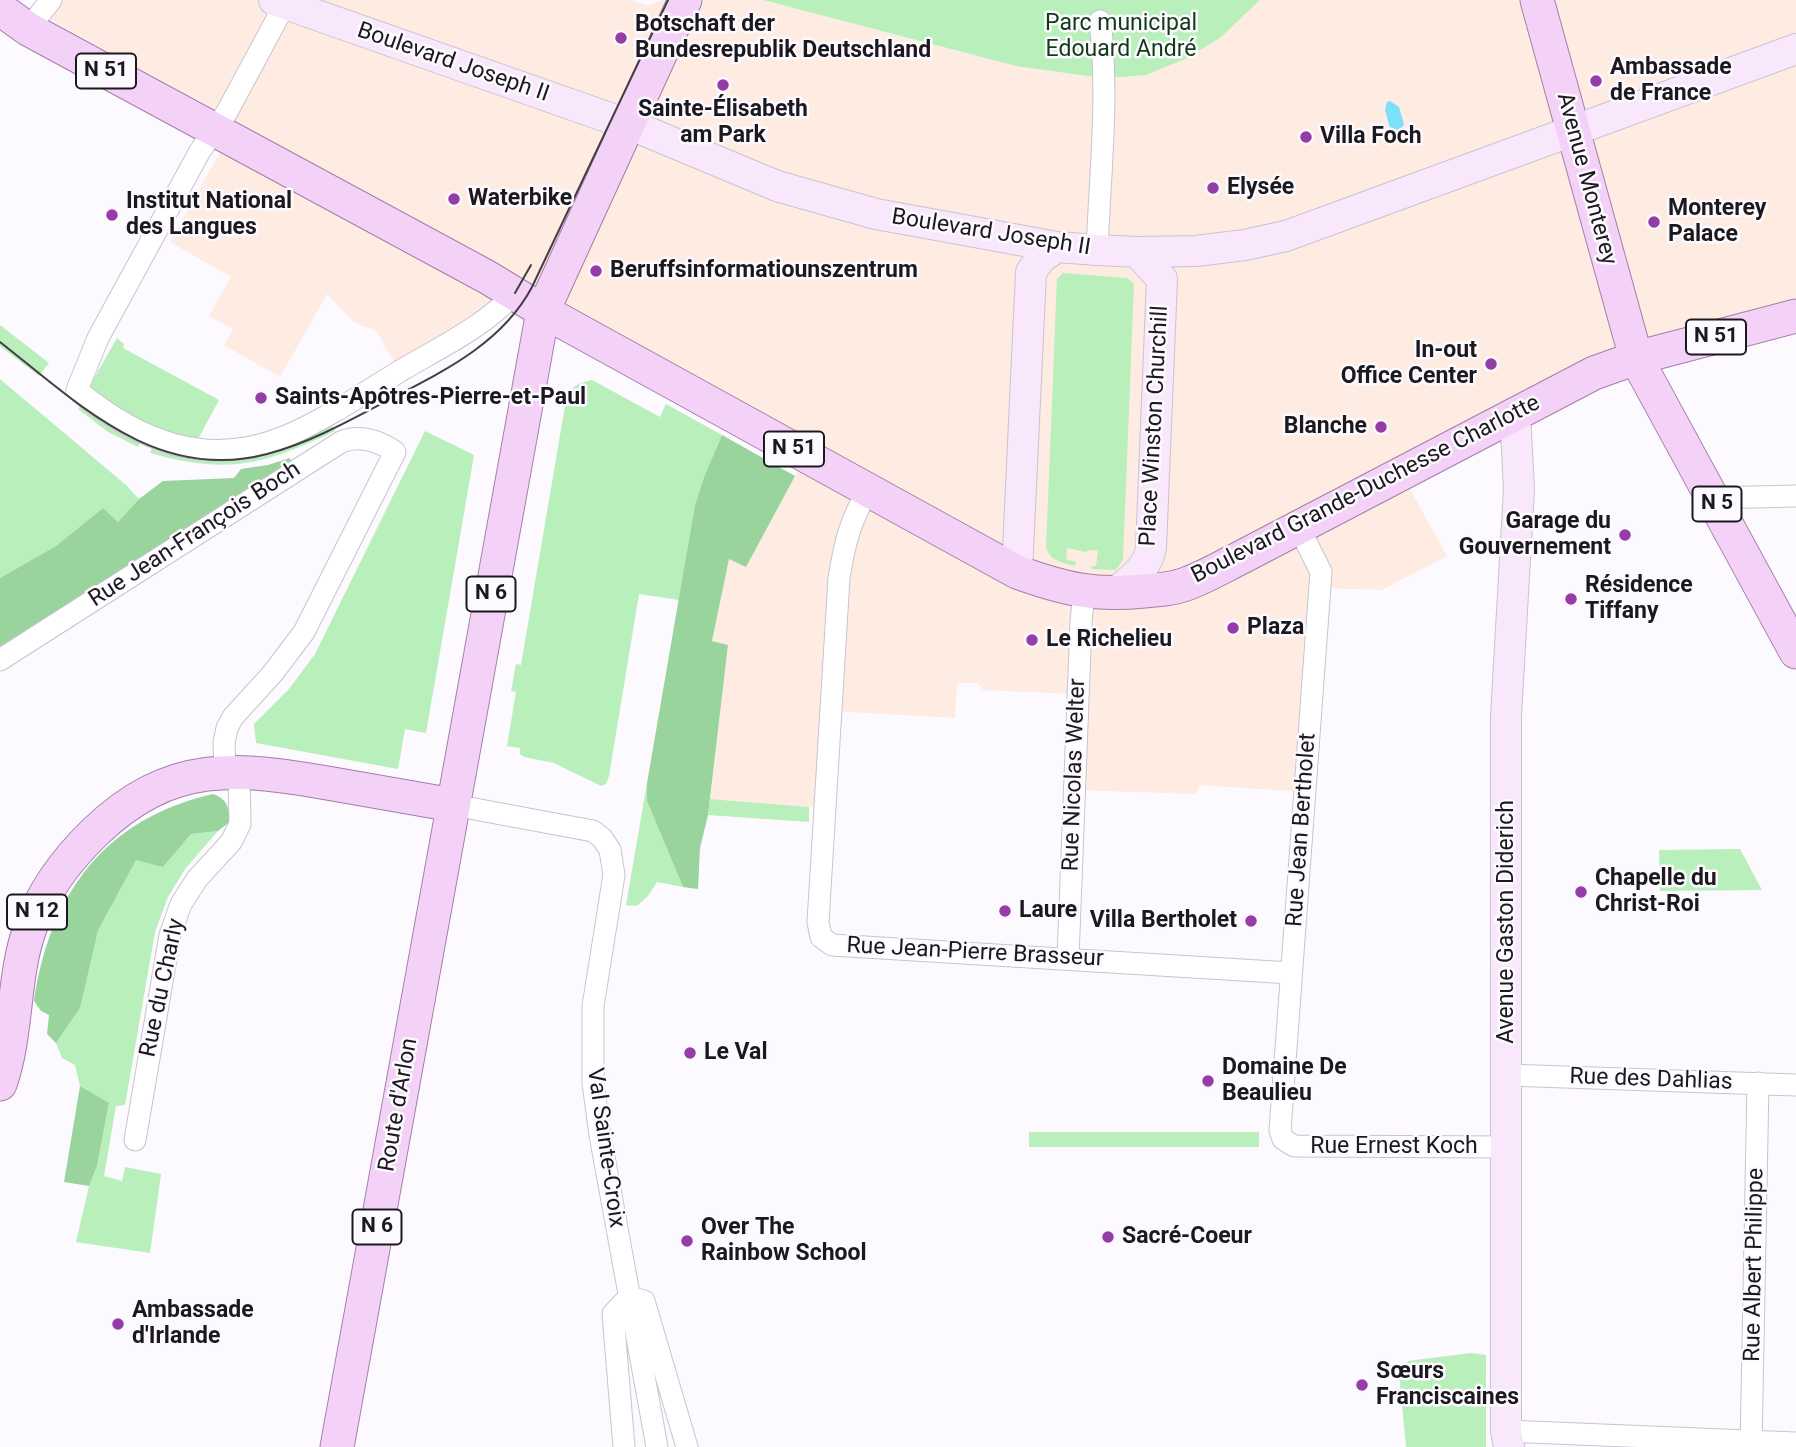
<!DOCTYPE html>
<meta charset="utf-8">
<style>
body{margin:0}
canvas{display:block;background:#fcf9ff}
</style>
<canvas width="1796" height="1447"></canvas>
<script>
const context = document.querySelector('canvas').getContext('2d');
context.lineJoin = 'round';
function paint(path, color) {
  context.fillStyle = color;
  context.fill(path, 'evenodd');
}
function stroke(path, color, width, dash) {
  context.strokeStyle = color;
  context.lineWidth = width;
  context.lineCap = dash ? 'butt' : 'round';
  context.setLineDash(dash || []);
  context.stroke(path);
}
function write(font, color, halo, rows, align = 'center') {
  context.font = font + ' Roboto,sans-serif';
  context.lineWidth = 5;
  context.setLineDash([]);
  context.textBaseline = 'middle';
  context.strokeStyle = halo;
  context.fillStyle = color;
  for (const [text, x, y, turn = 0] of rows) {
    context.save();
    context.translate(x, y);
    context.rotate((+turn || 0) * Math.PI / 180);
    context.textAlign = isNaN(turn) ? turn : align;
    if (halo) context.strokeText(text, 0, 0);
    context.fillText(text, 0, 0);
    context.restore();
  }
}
paint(new Path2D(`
 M 51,0 L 628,0 L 648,5 L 663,0 L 763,0 L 1016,66 L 1094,77 L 1122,77 L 1146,75 L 1185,59 L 1220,38 L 1260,0 L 1796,0 L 1796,316 L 1669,349 L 1401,473 L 1447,556 L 1382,590 L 1320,588 L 1305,792 L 1198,785 L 1197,794 L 1074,790 L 1077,694 L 983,690 L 978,683 L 957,683 L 955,718 L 831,711 L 825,808 L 710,799 L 728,645 L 712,641 L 729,559 L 746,566 L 805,456 L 515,293 L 396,365 L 375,329 L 364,327 L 354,322 L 327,294 L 280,377 L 224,345 L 233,329 L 209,316 L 231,277 L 170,242 L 237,122 L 40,14 Z`), '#feece2');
paint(new Path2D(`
 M 763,0 L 1260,0 L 1220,38 L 1185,59 L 1146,75 L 1123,77 L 1094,77 L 1016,66 Z
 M 1063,273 L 1127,278 L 1134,284 L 1123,560 L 1116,570 L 1091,569 L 1092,566 L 1096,566 L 1098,551 L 1089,550 L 1086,552 L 1067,548 L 1066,559 L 1076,562 L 1075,566 C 1061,562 1052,562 1046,548 L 1057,279 Z
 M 0,325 L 49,363 L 39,376 L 0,346 Z
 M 117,338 L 124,344 L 123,348 L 219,400 L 197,441 L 165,436 L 88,389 Z
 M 0,379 L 126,485 L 139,499 L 118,522 L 103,508 L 56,546 L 0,578 Z
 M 592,380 L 660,417 L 666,404 L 722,435 L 704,477 L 695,505 L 679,600 L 639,594 L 609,776 L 606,784 L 601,786 L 554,763 L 524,757 L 520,754 L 520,748 L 507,746 L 516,692 L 511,691 L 516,664 L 521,665 L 566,400 C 571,386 578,383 592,380 Z
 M 84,402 L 141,439 L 138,447 L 108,432 L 78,409 Z
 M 328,419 L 335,431 C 263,465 228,475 150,453 L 154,444 L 198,455 Z
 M 425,431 L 474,455 L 426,733 L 405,729 L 398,769 L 256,743 L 254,724 L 289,689 L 315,654 Z
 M 647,783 L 647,801 L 683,887 L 657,882 L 648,896 L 637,906 L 626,905 Z
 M 710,799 L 809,807 L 809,822 L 708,815 Z
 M 218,831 L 185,869 L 168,897 L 155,932 L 125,1105 L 116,1106 L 104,1176 L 122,1181 L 125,1167 L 161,1174 L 150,1253 L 76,1242 L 89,1186 L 97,1166 L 109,1104 L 80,1086 L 75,1065 L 62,1058 L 56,1043 L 80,1008 L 97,930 L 136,859 L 163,867 L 191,834 Z
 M 1740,849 L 1762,890 L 1660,891 L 1659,850 Z
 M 1029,1132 L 1259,1132 L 1259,1147 L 1029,1147 Z
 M 1471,1353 L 1486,1355 L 1486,1447 L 1406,1447 L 1399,1373 L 1407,1367 L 1408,1361 Z`), '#b8efbb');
paint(new Path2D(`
 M 722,435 L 795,476 L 746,567 L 729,559 L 712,641 L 728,645 L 708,815 L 700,848 L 698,889 L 683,887 L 647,801 L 647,783 L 695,505 L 704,477 Z
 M 290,458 L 292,464 L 0,653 L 0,578 L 56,546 L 103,508 L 118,522 L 139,499 L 163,481 L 234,478 L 241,469 L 268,465 Z
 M 213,794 C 227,799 228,806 231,821 L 218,831 L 191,834 L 163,867 L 136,860 L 98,930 L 80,1008 L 56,1043 L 47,1034 L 49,1015 L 41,1011 L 34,1001 C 50,894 104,819 213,794 Z
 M 80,1086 L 109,1103 L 97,1166 L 89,1186 L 64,1182 Z`), '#98d49c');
paint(new Path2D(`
 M 1390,101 L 1399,107 L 1404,124 L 1399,134 L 1390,128 L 1385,110 L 1387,102 Z`), '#7ce0f9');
const street = new Path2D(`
 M 285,4 L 227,112 L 200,151 L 98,338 L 77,390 C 137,440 206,469 284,437 C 324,420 363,394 400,371 C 439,348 484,327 515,293
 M 28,29 L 51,0
 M 1097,250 C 1100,174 1109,96 1100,21
 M 868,490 C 850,522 845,541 839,578 L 818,922 L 821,937 L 832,945 L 1291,973
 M 1713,498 L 1796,496
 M 1298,526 L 1321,572 L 1280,1130 L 1283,1139 L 1294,1146 L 1507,1147
 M 0,660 L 341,442 C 361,434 379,441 395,452 L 304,632 L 273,673 L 233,717 L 227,728 L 224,743 L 225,771
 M 453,805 L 593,831 L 602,838 L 610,850 L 614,875 L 593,1006 L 593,1083 L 600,1135 L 657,1447
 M 1068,958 L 1081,622 L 1084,592
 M 1507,1075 L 1796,1085
 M 135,1140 L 170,935 L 181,904 L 197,879 L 231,842 L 240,824 L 239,771
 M 1506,1431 L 1796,1443
 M 624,1447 L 613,1314 L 629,1297 L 644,1301 L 687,1447
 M 1751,1447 L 1758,1083`);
const secondary = new Path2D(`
 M 274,0 L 638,128 L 777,186 L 876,214 L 1057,247 L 1097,250 L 1137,252 L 1196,251 L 1245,245 L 1286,236 L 1796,49
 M 1017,572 L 1031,272 L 1041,258 L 1057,247
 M 1114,594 C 1130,580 1147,570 1151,548 L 1162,279 L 1137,252
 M 1509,1447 L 1506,1431 L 1506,716 L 1519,489 L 1515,413`);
const primary = new Path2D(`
 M 1537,0 L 1636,358 L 1796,652
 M 0,9 L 28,29 L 487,277 L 543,311 L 1017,572 C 1064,589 1093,596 1144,591 C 1158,590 1173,589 1186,584 C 1205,577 1222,567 1240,558 L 1594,373 L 1636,358 L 1796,316
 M 0,1084 C 18,1033 12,978 30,928 C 43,891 67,859 95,832 C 171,759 237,767 333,784 C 373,791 413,798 453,805
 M 337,1447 L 543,311 L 685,0`);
stroke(street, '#c9c3d1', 23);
stroke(secondary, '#c9c3d1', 32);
stroke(primary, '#a37ea8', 35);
stroke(street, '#fff', 21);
stroke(secondary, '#f9e8fb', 30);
stroke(primary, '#f4d2f8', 33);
stroke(new Path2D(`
 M 515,293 L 531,265
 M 0,342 C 79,404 157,483 267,454 C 313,442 356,417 398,395 C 450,368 504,340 532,287 L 668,0`), '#413f44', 2);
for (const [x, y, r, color] of [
 [621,38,7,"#963ca7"],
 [1596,81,7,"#963ca7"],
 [723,85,7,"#963ca7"],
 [1306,137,7,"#963ca7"],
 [1213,188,7,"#963ca7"],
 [454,199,7,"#963ca7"],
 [112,215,7,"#963ca7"],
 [1654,222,7,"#963ca7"],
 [596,271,7,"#963ca7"],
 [1491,364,7,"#963ca7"],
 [261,398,7,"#963ca7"],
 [1381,427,7,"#963ca7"],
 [1625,535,7,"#963ca7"],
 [1571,599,7,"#963ca7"],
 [1233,628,7,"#963ca7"],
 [1032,640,7,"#963ca7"],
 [1581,892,7,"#963ca7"],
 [1005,911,7,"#963ca7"],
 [1251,921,7,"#963ca7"],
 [690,1053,7,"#963ca7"],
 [1208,1081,7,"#963ca7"],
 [1108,1237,7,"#963ca7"],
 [687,1241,7,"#963ca7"],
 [118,1324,7,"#963ca7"],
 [1362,1385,7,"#963ca7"]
]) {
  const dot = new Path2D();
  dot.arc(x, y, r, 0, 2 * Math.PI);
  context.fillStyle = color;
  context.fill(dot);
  stroke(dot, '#fcf9ff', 2.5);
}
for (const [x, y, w] of [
 [106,71,60],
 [1716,337,60],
 [794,449,60],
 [1717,504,49],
 [491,594,49],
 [37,912,60],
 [377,1227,49]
]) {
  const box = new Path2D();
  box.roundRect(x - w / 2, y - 17.5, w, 35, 5);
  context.fillStyle = '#fcf9ff';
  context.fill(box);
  stroke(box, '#1b191e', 2);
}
write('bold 21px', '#1b191e', null, [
 ["N 51",106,71],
 ["N 51",1716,337],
 ["N 51",794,449],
 ["N 5",1717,504],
 ["N 6",491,594],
 ["N 12",37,912],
 ["N 6",377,1227]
]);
write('23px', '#103b17', '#fcf9ff', [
 ["Parc municipal",1121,24],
 ["Edouard André",1121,50]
]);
write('bold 23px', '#1b191e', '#fcf9ff', [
 ["Botschaft der",635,25],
 ["Bundesrepublik Deutschland",635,51],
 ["Ambassade",1610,68],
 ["de France",1610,94],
 ["Sainte-Élisabeth",723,110,"center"],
 ["am Park",723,136,"center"],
 ["Villa Foch",1320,137],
 ["Elysée",1227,188],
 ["Waterbike",468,199],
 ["Institut National",126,202],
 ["des Langues",126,228],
 ["Monterey",1668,209],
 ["Palace",1668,235],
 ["Beruffsinformatiounszentrum",610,271],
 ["In-out",1477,351,"right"],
 ["Office Center",1477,377,"right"],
 ["Saints-Apôtres-Pierre-et-Paul",275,398],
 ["Blanche",1367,427,"right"],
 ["Garage du",1611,522,"right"],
 ["Gouvernement",1611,548,"right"],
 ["Résidence",1585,586],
 ["Tiffany",1585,612],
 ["Plaza",1247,628],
 ["Le Richelieu",1046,640],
 ["Chapelle du",1595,879],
 ["Christ-Roi",1595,905],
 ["Laure",1019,911],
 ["Villa Bertholet",1237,921,"right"],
 ["Le Val",704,1053],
 ["Domaine De",1222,1068],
 ["Beaulieu",1222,1094],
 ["Over The",701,1228],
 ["Rainbow School",701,1254],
 ["Sacré-Coeur",1122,1237],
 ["Ambassade",132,1311],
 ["d'Irlande",132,1337],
 ["Sœurs",1376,1372],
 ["Franciscaines",1376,1398]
], 'left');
write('23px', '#1b191e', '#fcf9ff', [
 ["Boulevard Joseph II",453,63,19],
 ["Avenue Monterey",1586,179,75],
 ["Boulevard Joseph II",991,233,9],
 ["Place Winston Churchill",1155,426,-87],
 ["Boulevard Grande-Duchesse Charlotte",1366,490,-27],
 ["Rue Jean-François Boch",195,535,-33],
 ["Rue Nicolas Welter",1075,775,-88],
 ["Rue Jean Bertholet",1302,830,-86],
 ["Avenue Gaston Diderich",1507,922,-90],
 ["Rue Jean-Pierre Brasseur",975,953,3],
 ["Rue du Charly",163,988,-78],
 ["Rue des Dahlias",1651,1080,2],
 ["Route d'Arlon",399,1105,-80],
 ["Rue Ernest Koch",1394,1147],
 ["Val Sainte-Croix",605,1148,82],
 ["Rue Albert Philippe",1755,1265,-89]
]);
</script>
